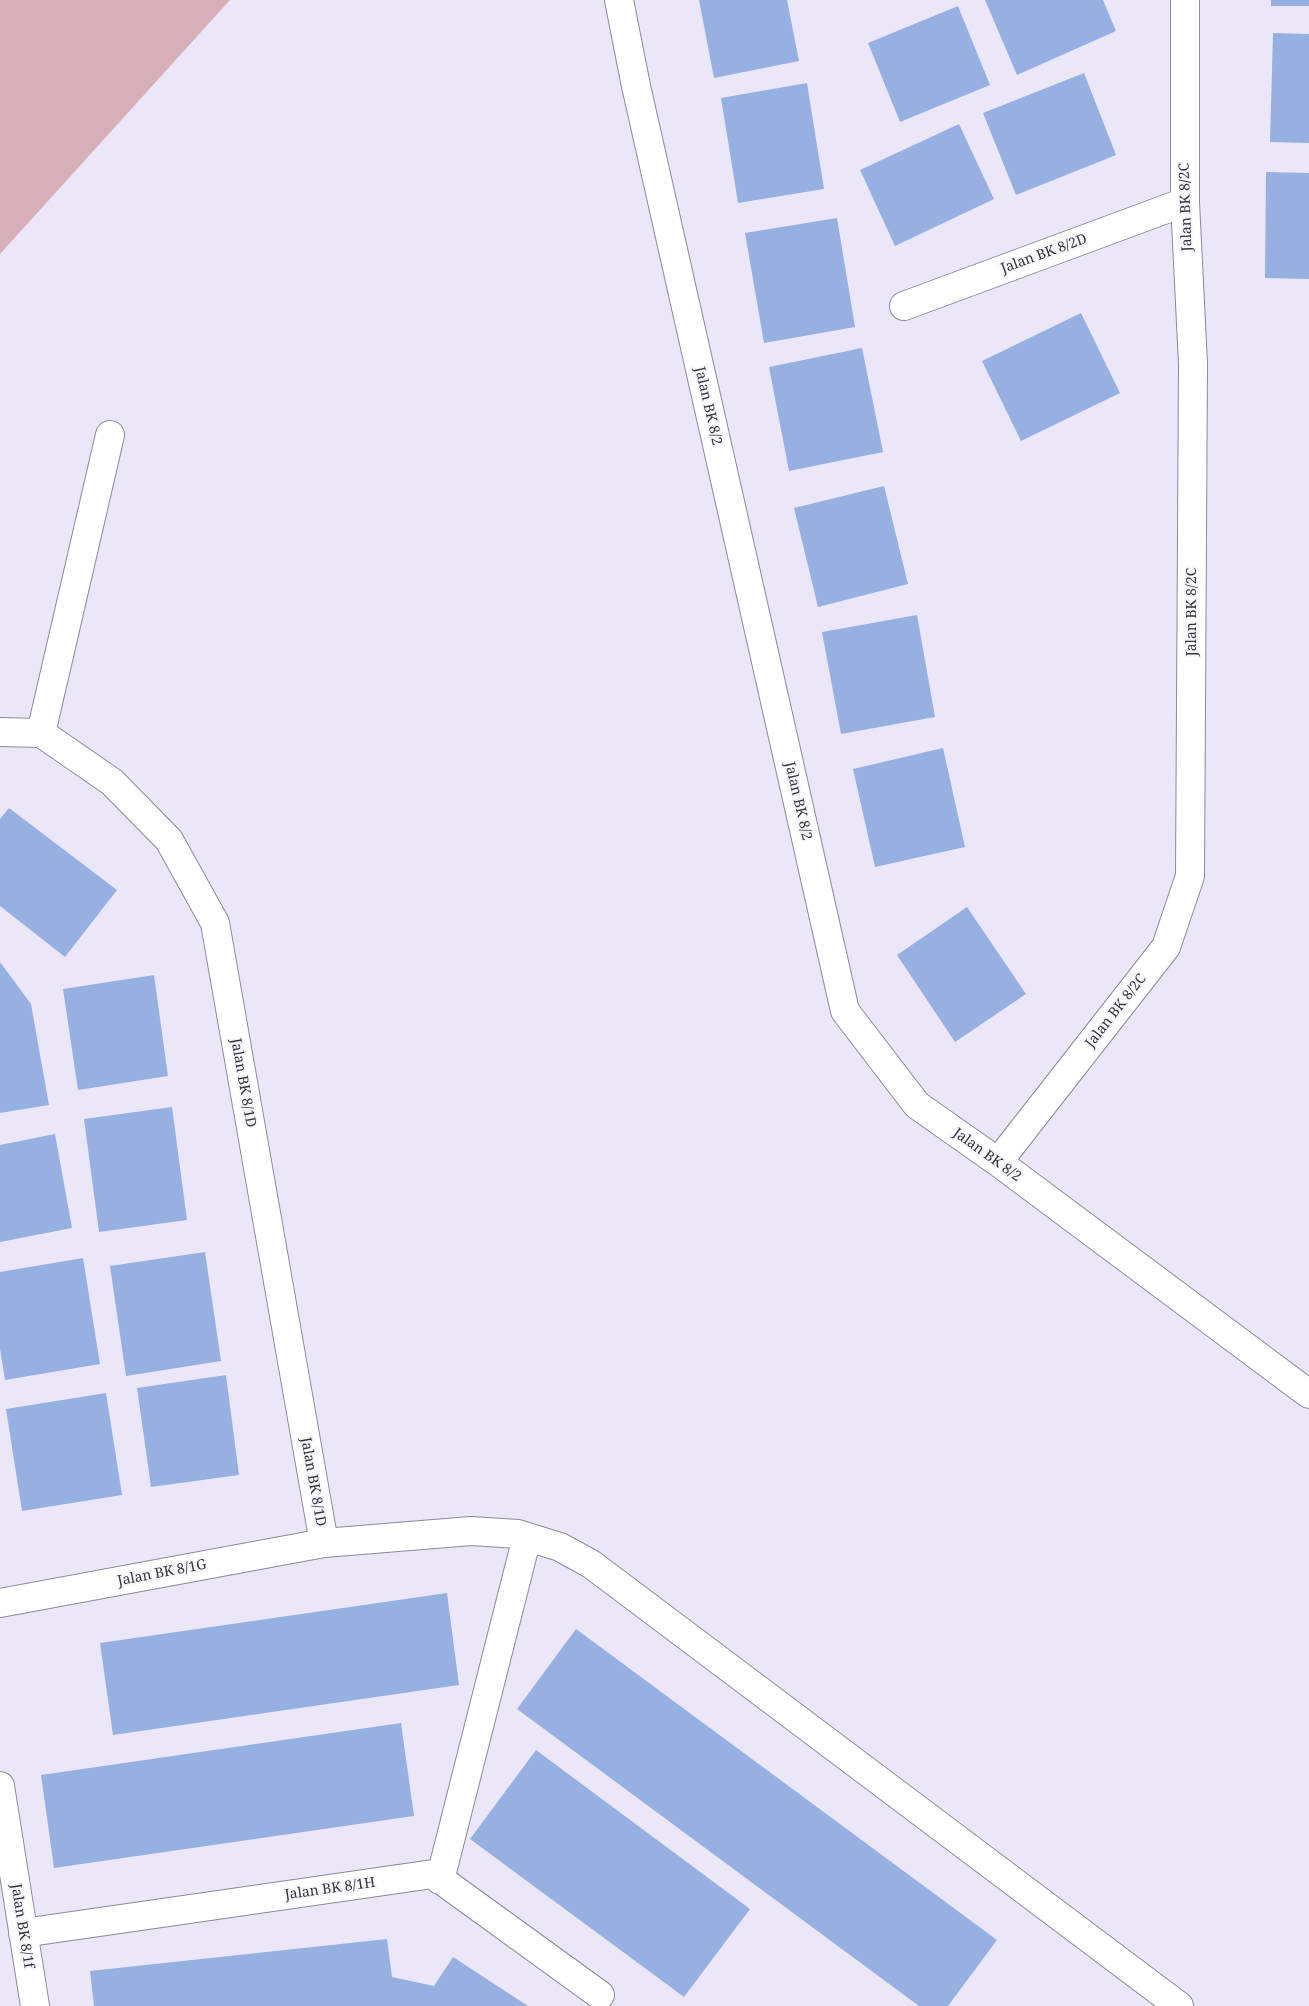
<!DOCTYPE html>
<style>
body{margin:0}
canvas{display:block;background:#ebe7f8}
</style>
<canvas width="1309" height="2006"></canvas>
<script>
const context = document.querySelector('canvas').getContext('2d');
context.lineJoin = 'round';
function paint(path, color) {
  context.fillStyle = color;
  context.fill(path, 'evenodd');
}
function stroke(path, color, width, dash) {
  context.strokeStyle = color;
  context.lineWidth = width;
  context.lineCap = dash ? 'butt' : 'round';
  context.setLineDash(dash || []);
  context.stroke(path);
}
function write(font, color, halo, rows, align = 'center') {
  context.font = font + ' "Noto Serif",serif';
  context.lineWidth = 4;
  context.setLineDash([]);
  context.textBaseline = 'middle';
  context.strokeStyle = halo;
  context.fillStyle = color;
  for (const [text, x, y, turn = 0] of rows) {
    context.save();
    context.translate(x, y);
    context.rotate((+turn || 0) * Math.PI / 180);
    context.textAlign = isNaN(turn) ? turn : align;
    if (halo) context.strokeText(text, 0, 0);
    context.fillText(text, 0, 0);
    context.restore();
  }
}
paint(new Path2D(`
 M 0,0 L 230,0 L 0,254 Z`), '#d7afb8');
paint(new Path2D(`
 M 699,0 L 787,0 L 799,61 L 714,78 Z
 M 985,0 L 1103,0 L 1116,31 L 1017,75 Z
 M 1271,0 L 1309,0 L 1309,6 L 1271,6 Z
 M 958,6 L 990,85 L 900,122 L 868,43 Z
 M 1273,33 L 1309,34 L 1309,143 L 1270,142 Z
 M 1084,73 L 1116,155 L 1016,195 L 983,113 Z
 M 807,83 L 824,189 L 738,203 L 721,98 Z
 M 959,124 L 994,199 L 895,246 L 860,170 Z
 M 1266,172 L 1309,173 L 1309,279 L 1265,278 Z
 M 837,218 L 855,327 L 764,343 L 745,233 Z
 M 1081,313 L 1120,393 L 1021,441 L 982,361 Z
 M 862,348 L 883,452 L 789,471 L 769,367 Z
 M 884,486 L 908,584 L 818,607 L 794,508 Z
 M 917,615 L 935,717 L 841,734 L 822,632 Z
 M 943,748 L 965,847 L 875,867 L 853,769 Z
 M 9,808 L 117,890 L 65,957 L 0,906 L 0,819 Z
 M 967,907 L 1026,994 L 955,1042 L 897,955 Z
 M 0,962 L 31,1004 L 49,1105 L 0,1113 Z
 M 154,975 L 168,1076 L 78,1090 L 63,989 Z
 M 172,1107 L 187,1220 L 99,1232 L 84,1119 Z
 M 55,1134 L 72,1228 L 0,1242 L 0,1145 Z
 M 205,1252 L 221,1361 L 126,1376 L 110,1266 Z
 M 83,1258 L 100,1364 L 5,1380 L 0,1349 L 0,1272 Z
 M 226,1375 L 239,1475 L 151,1487 L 137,1388 Z
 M 106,1393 L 122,1495 L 22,1511 L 6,1409 Z
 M 447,1593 L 459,1685 L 113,1735 L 100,1643 Z
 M 576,1629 L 997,1940 L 948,2006 L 919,2006 L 517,1709 Z
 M 401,1723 L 414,1816 L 54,1868 L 41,1775 Z
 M 536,1750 L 750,1909 L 684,1997 L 470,1839 Z
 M 387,1939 L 392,1977 L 434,1986 L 453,1957 L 528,2006 L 94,2006 L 90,1971 Z`), '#96b0e2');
const minor = new Path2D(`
 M 619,0 L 636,86 L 845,1011 L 917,1105 L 998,1162 L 1309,1394
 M 904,306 L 1185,202
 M 0,732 L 41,733 L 112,782 L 169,840 L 215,923 L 324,1543
 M 41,733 L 110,435
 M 998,1162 L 1166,947 L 1190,876 L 1193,364 L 1185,202 L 1185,0
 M 0,1603 L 324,1543 L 471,1531 L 518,1534 L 560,1547 L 591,1564 L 1179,2006
 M 0,1786 L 35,2006
 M 440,1880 L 527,1537
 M 23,1933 L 433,1874 L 600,1995`);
stroke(minor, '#8d8998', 30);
stroke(minor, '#fff', 28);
write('14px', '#36343a', '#f7f6fd', [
 ["Jalan BK 8/2C",1186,207,-92],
 ["Jalan BK 8/2D",1044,254,-20],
 ["Jalan BK 8/2",708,406,77],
 ["Jalan BK 8/2C",1192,612,-90],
 ["Jalan BK 8/2",798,801,77],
 ["Jalan BK 8/2C",1116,1011,-52],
 ["Jalan BK 8/1D",243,1083,80],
 ["Jalan BK 8/2",987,1155,36],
 ["Jalan BK 8/1D",313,1482,80],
 ["Jalan BK 8/1G",162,1573,-11],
 ["Jalan BK 8/1H",330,1889,-8],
 ["Jalan BK 8/1f",22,1926,81]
]);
</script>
